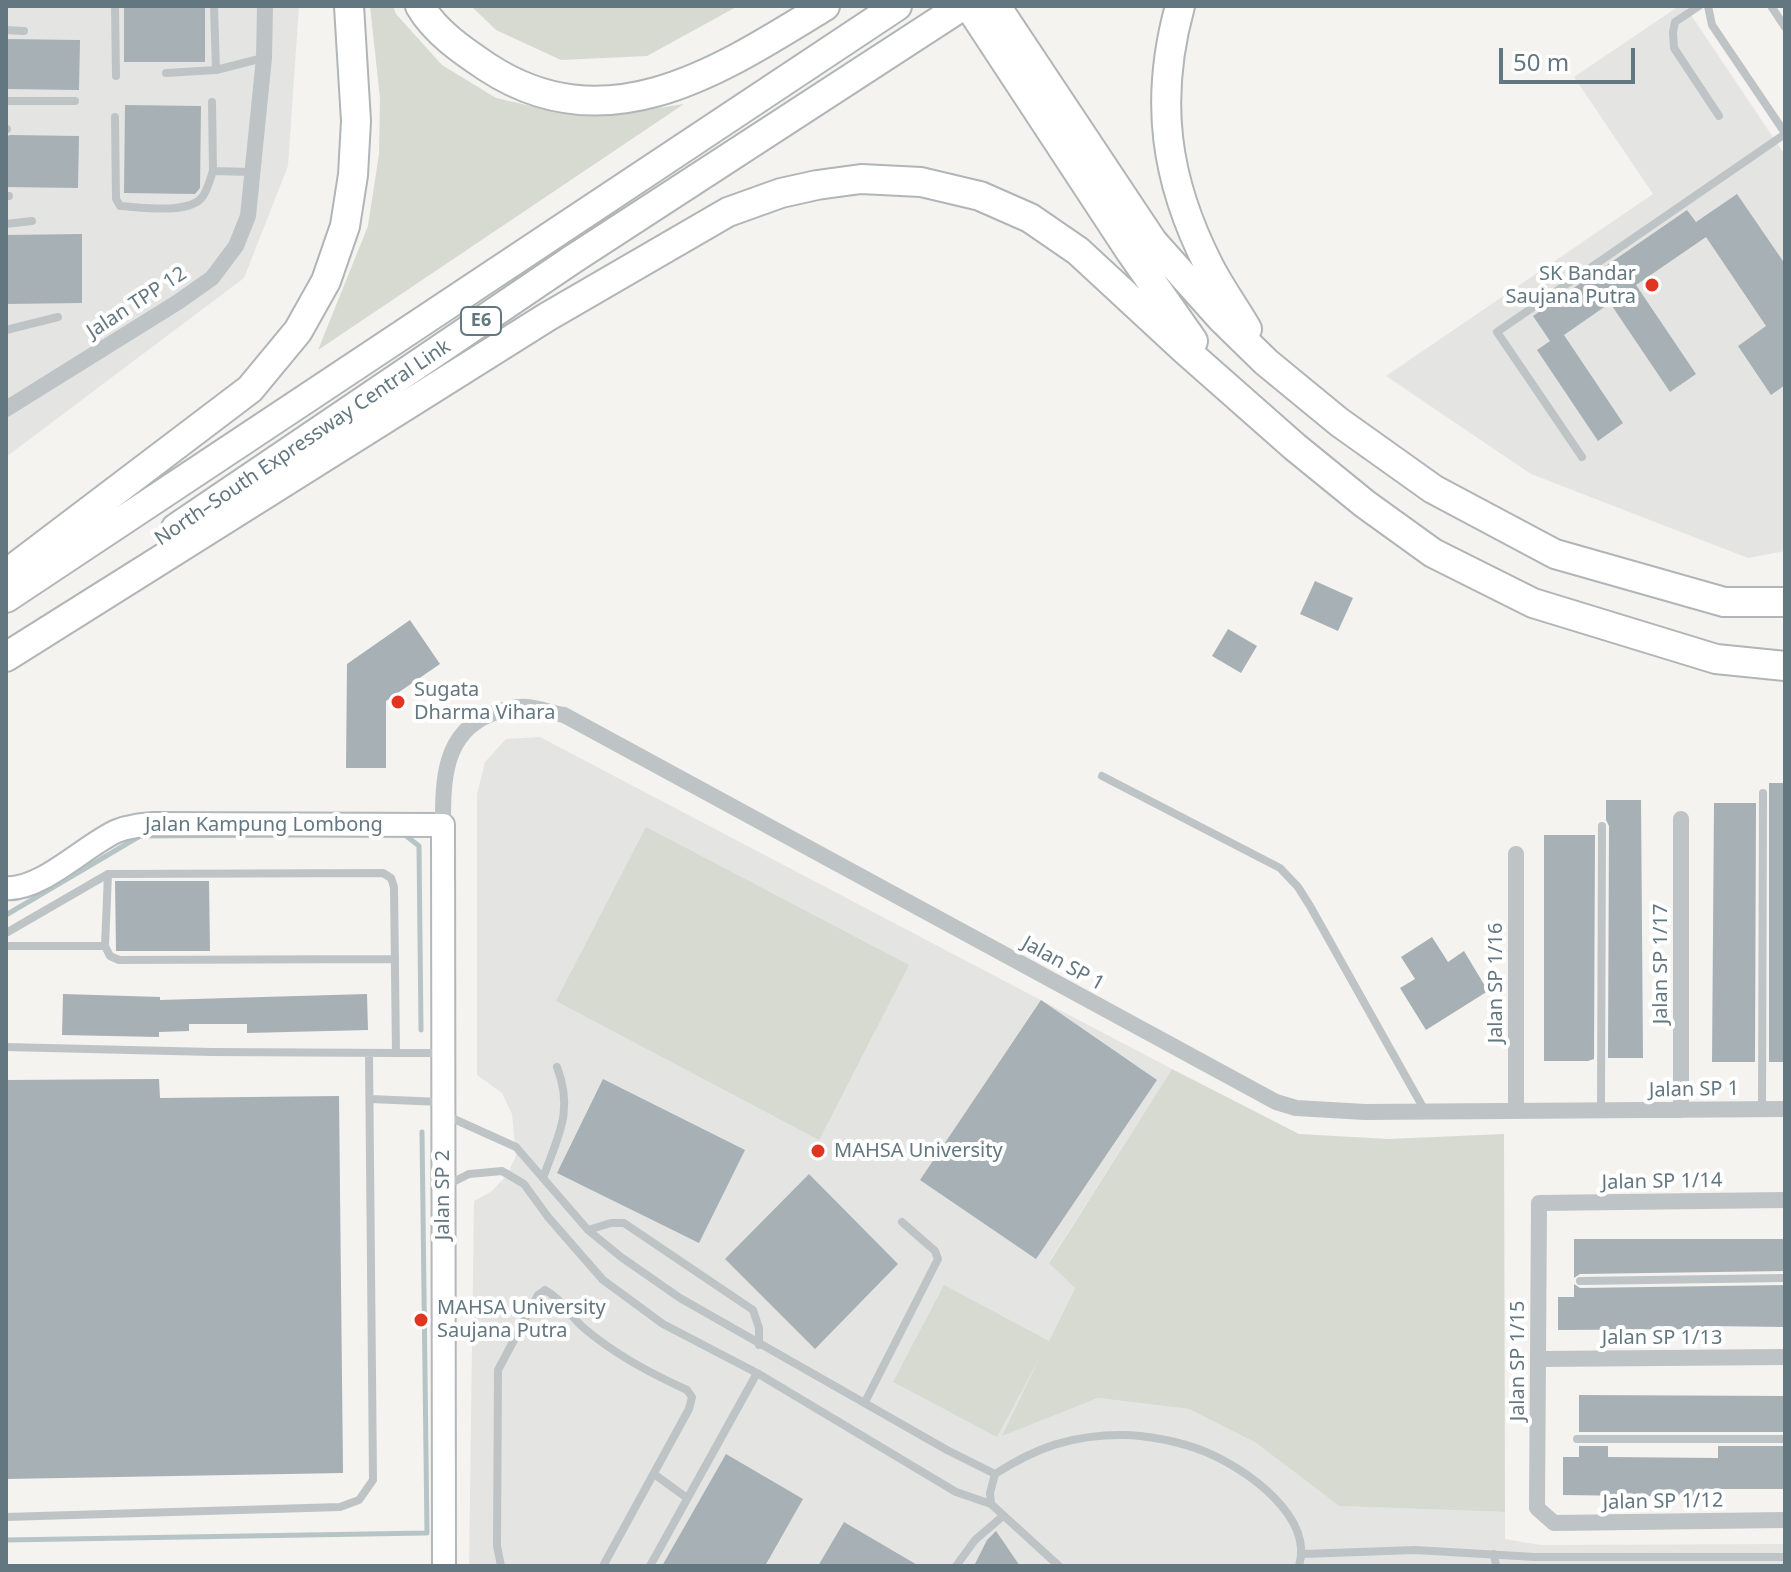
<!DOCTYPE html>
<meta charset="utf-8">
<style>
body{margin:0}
#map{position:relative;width:1791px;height:1572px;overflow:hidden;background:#f4f3ef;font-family:"Noto Sans",sans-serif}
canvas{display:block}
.frame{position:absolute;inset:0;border:8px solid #637780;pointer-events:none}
.scale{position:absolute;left:1499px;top:48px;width:136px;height:36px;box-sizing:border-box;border:4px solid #637780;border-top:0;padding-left:10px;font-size:24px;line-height:28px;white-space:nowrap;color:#637780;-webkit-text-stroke:6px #fff;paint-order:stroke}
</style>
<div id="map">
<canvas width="1791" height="1572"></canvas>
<div class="frame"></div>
<div class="scale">50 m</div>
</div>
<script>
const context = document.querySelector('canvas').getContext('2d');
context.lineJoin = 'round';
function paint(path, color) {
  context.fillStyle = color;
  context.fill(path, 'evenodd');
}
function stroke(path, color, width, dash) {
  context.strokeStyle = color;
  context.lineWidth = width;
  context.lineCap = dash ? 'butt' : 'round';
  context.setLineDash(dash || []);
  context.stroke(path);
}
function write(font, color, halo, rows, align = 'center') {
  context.font = font + ' "Noto Sans",sans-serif';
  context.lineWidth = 8;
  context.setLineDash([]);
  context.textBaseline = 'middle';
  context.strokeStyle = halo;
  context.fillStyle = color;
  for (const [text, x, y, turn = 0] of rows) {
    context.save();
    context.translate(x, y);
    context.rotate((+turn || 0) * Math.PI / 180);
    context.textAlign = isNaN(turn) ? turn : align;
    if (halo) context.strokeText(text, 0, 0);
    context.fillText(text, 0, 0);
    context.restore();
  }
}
paint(new Path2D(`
 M 6,6 L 299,6 L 288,166 L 244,278 L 6,457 Z
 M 1679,6 L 1685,6 L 1785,155 L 1785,551 L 1748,558 L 1531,474 L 1386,376 L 1653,194 L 1574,77 Z
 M 540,737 L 1172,1069 L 1049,1262 L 1075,1288 L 1003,1435 L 1098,1398 L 1189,1409 L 1256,1443 L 1339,1506 L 1505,1512 L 1505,1539 L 1540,1545 L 1785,1544 L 1785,1566 L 469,1566 L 474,1201 L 492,1191 L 507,1175 L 516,1156 L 512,1114 L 502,1093 L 477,1075 L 477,794 L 485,762 L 506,739 Z`), '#e4e5e3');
paint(new Path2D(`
 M 370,6 L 393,6 L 396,14 L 442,65 L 496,98 L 557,112 L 605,116 L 684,104 L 318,350 L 368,226 L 379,154 L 380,98 Z
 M 471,6 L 738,6 L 647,56 L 561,60 L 496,30 Z
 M 646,827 L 909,965 L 819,1140 L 556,1001 Z
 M 1172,1069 L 1299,1134 L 1389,1139 L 1504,1134 L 1505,1512 L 1339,1506 L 1256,1443 L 1189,1409 L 1098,1398 L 1002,1436 L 1040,1357 L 997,1437 L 893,1382 L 944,1285 L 1049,1341 L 1075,1288 L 1049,1263 Z`), '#d6dad0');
stroke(new Path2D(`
 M 405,835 L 419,846 L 421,1030
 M 6,915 L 140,836 L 283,835
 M 6,1540 L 427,1533 L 422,1132`), '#b6c4c6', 5);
paint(new Path2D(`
 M 124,6 L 205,6 L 205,62 L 124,62 Z
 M 6,39 L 80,40 L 79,90 L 6,89 Z
 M 125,105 L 201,106 L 200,188 L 195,194 L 124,193 Z
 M 11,135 L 79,136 L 78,188 L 6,187 L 6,136 Z
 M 1737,194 L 1785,264 L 1785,385 L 1771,395 L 1738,346 L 1766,326 L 1706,237 L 1636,285 L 1696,374 L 1670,392 L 1610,303 L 1564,335 L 1623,423 L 1598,441 L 1537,350 L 1550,341 L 1533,316 L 1687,210 L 1696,222 Z
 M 82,234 L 82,303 L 6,304 L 6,235 Z
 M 1315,581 L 1353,598 L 1338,631 L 1300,614 Z
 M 410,620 L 440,664 L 386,701 L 386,768 L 346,768 L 347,664 Z
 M 1228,629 L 1257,646 L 1241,673 L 1212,656 Z
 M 1769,783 L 1785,783 L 1785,1062 L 1769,1062 Z
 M 1606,800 L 1641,800 L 1643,1058 L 1608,1058 L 1609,826 L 1606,820 Z
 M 1714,803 L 1756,803 L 1755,1062 L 1712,1062 Z
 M 1544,835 L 1595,835 L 1594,1059 L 1588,1061 L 1544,1061 Z
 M 115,881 L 209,881 L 210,951 L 116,951 Z
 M 1432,937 L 1448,962 L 1464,951 L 1488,991 L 1426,1030 L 1400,988 L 1415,979 L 1401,957 Z
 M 63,994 L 160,997 L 160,1000 L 367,994 L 368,1030 L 247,1033 L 247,1024 L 189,1024 L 189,1031 L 159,1032 L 159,1037 L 62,1035 Z
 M 1041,1000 L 1157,1080 L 1036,1259 L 920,1180 Z
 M 159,1079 L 160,1098 L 339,1096 L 343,1473 L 6,1479 L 6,1080 Z
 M 603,1079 L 745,1150 L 699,1243 L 557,1173 Z
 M 809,1174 L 898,1264 L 815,1349 L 725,1259 Z
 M 1574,1239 L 1785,1239 L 1785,1271 L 1580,1274 L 1574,1278 Z
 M 1574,1284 L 1580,1288 L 1785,1285 L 1785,1327 L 1707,1326 L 1707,1329 L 1558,1330 L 1558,1297 L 1574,1297 Z
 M 1579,1395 L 1785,1396 L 1785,1432 L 1579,1432 Z
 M 1579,1446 L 1608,1446 L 1608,1457 L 1718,1458 L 1718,1446 L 1785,1446 L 1785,1489 L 1709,1489 L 1708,1497 L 1563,1495 L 1563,1457 L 1579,1457 Z
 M 726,1454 L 803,1499 L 765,1566 L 662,1566 Z
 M 844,1522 L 919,1566 L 818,1566 Z
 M 996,1531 L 1020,1566 L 974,1566 L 987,1540 Z`), '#a7b0b4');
const secondary = new Path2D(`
 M 6,888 C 41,891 85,845 117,831 C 129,826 141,825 154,824 L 443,825 L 444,1566`);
const highway = new Path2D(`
 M 420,6 C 435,32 463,51 487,67 C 607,146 721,70 825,6
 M 969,6 L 1130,251 L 1193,341
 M 996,6 L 1153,242 L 1221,318 L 1266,362 L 1339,422 L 1433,489 L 1555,554 L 1724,602 L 1785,602
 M 1180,6 C 1154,100 1165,180 1209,266 C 1220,288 1235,308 1247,329
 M 176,528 L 573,259 L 962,6
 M 6,574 L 250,389 L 298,331 L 326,281 L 345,226 L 353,175 L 356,121 L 349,6
 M 6,598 L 897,6
 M 6,657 L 547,317 L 728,212 L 781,193 L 817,185 L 861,179 L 921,182 L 980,196 L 1030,218 L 1078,251 L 1185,350 L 1295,447 L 1365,504 L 1433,553 L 1533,603 L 1716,659 L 1785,666`);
stroke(secondary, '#b1b7ba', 26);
stroke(highway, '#b1b5b7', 32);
stroke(new Path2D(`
 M 115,6 L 116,76
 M 214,6 L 216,70
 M 1699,6 L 1675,22 L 1673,32 L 1674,48 L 1719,116
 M 1708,6 L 1712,25 L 1785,133
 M 1771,6 L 1785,27
 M 6,30 L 24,31
 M 166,73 L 216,70 L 263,58
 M 6,101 L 75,101
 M 212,102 L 213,171
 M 115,117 L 116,199 L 120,206 C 141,207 191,215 203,196 C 208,189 210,179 213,171 L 252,172
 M 6,129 L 7,129
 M 6,196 L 9,196
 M 6,224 L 32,221
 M 6,330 L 58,317
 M 1582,457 L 1497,332 L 1785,134
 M 1102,776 L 1280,868 L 1298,887 L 1310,906 L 1425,1111
 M 108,874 L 105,946 L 110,956 L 119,960 L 395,959
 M 6,933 L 108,874 L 383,873 L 391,878 L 394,887 L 396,1053 L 442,1053
 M 6,946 L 105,946
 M 6,1047 L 212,1052 L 396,1053
 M 370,1099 L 441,1102
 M 1762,1109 L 1763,793
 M 1601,1110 L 1602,826
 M 445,1115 L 516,1147 L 588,1230 L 621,1257 L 680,1298 L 947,1450 L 995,1474
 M 543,1178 C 558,1136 574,1111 557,1067
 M 447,1185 L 469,1174 L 502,1171 L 524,1184 L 548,1217 L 603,1280 L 663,1324 L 757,1373 L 956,1492 L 991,1504 L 1059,1566
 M 588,1230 L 611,1223 L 624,1223 L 753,1310 L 759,1328 L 759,1345
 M 1580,1281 L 1785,1278
 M 865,1402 L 938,1259 L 935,1251 L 902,1222
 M 1577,1439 L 1785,1439
 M 654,1474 L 687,1498
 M 991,1504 L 990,1493 L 995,1474 C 1037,1447 1072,1435 1122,1435 C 1148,1435 1182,1442 1206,1452 C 1246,1469 1314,1516 1299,1566
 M 6,1517 L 340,1507 L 359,1500 L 373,1480 L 369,1053
 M 1303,1554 L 1415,1550 L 1535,1557 L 1785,1557
 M 1494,1554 L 1496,1566
 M 501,1566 L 497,1546 L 498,1370 L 538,1295 L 545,1290 C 562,1299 570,1317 585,1329 C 616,1355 650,1373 687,1390 L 692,1397 L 689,1409 L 603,1566
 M 650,1566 L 757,1373
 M 956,1566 L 975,1540 L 1003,1516`), '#bec3c5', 8);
stroke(new Path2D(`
 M 6,409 L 178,302 L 212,278 L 236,246 L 248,216 L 264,58 L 265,6
 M 1681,819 L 1681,1110
 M 443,825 C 443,781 443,733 491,714 C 502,710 515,706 527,707 C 539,708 552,713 564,715 L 1276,1102 L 1296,1108 L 1365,1112 L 1785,1109
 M 1516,854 L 1516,1111
 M 1785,1200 L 1539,1203 L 1537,1508 L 1554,1523 L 1785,1520
 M 1539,1359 L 1785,1357`), '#bec3c5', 16);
stroke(secondary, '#fff', 22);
stroke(highway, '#fff', 28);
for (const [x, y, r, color] of [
 [1652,285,8,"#e13522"],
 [398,702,8,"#e13522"],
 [818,1151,8,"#e13522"],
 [421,1320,8,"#e13522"]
]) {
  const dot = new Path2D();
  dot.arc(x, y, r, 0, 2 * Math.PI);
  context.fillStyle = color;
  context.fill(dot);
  stroke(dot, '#fff', 3);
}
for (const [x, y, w] of [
 [481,321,40]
]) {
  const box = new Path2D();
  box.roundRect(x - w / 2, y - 14, w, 28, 6);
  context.fillStyle = '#fff';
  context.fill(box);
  stroke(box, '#637780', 2);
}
write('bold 18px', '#637780', null, [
 ["E6",481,321]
]);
write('20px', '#637780', '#fff', [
 ["SK Bandar",1636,274,"right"],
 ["Saujana Putra",1636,297,"right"],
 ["Sugata",414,690],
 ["Dharma Vihara",414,713],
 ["MAHSA University",834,1151],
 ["MAHSA University",437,1308],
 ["Saujana Putra",437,1331]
], 'left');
write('20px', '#637780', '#fff', [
 ["Jalan TPP 12",137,303,-33],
 ["North–South Expressway Central Link",303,443,-34],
 ["Jalan Kampung Lombong",264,825],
 ["Jalan SP 1",1063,964,29],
 ["Jalan SP 1/17",1661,964,-90],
 ["Jalan SP 1/16",1496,983,-90],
 ["Jalan SP 1",1694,1090,-1],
 ["Jalan SP 1/14",1662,1182,-1],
 ["Jalan SP 2",443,1195,-90],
 ["Jalan SP 1/13",1662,1338],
 ["Jalan SP 1/15",1518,1361,-90],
 ["Jalan SP 1/12",1663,1502,-1]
]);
</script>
